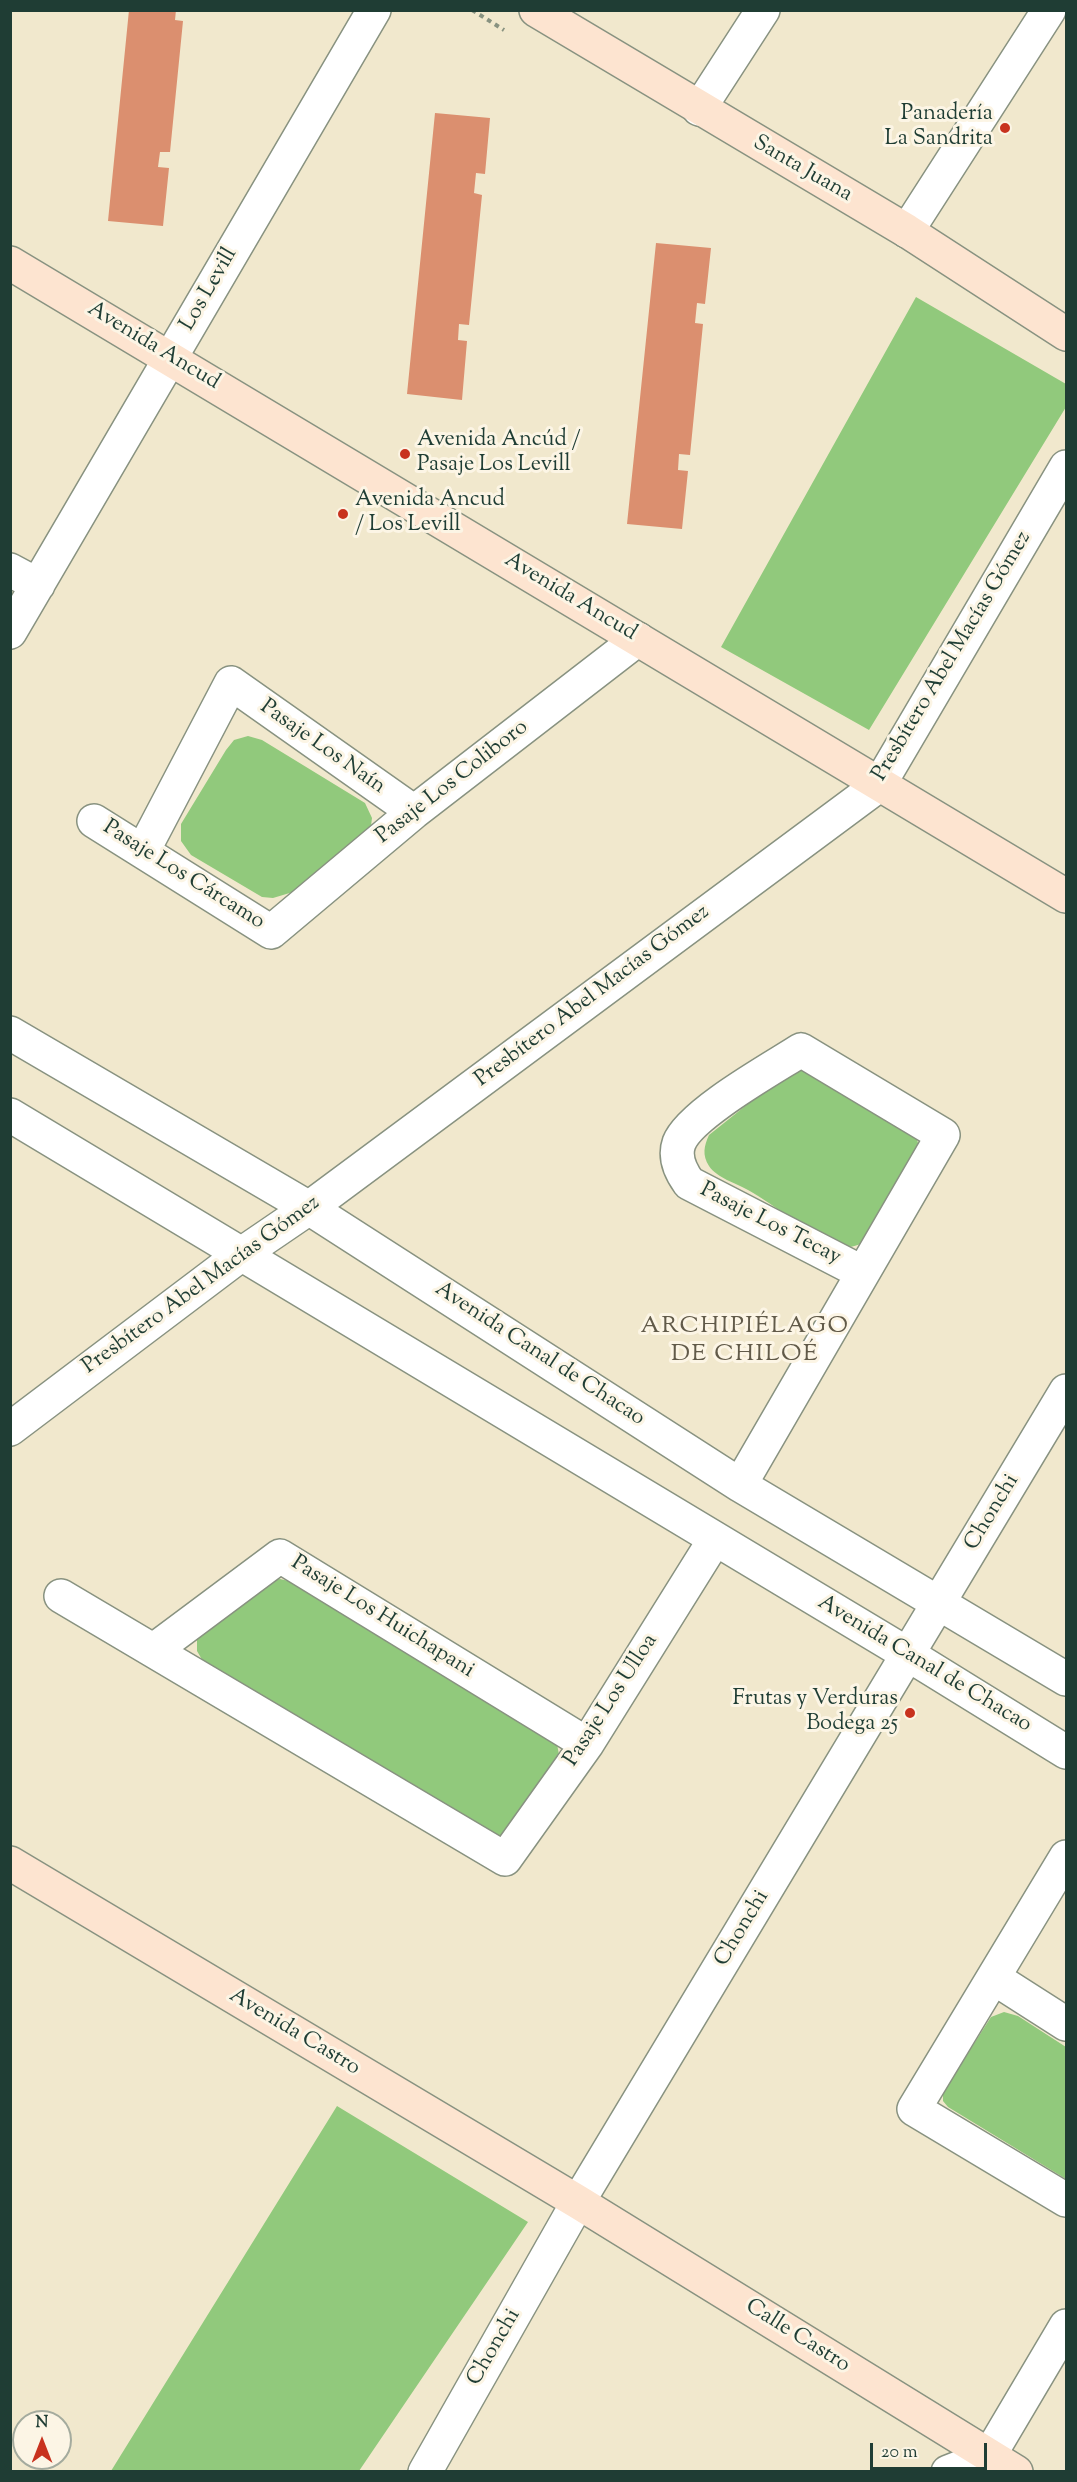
<!DOCTYPE html>
<meta charset="utf-8">
<style>
body{margin:0}
#map{position:relative;width:1077px;height:2482px;overflow:hidden;background:#f1e8cd;font-family:"Sorts Mill Goudy",serif}
canvas{display:block}
.frame{position:absolute;inset:0;border:12px solid #1f3d34;pointer-events:none}
.north{position:absolute;left:12px;top:2410px;width:60px;height:60px;box-sizing:border-box;background:#fcf5e5;border:2px solid #a4ab9e;border-radius:50%;rotate:0deg;font-size:16px;font-weight:700;line-height:24px;text-align:center;color:#1f3d34}
.north::after{content:'';display:block;margin:auto;width:21px;height:27px;background:#c8321e;clip-path:polygon(50% 0,100% 100%,50% 72%,0 100%)}
.scale{position:absolute;left:870px;top:2443px;width:117px;height:27px;box-sizing:border-box;border:3px solid #1f3d34;border-top:0;padding-left:8px;font-size:18px;line-height:21px;white-space:nowrap;color:#1f3d34;-webkit-text-stroke:4px #fcf5e5;paint-order:stroke}
</style>
<div id="map">
<canvas width="1077" height="2482"></canvas>
<div class="frame"></div>
<div class="north">N</div>
<div class="scale">20 m</div>
</div>
<script>
const context = document.querySelector('canvas').getContext('2d');
context.lineJoin = 'round';
function paint(path, color) {
  context.fillStyle = color;
  context.fill(path, 'evenodd');
}
function stroke(path, color, width, dash) {
  context.strokeStyle = color;
  context.lineWidth = width;
  context.lineCap = dash ? 'butt' : 'round';
  context.setLineDash(dash || []);
  context.stroke(path);
}
function write(font, color, halo, rows, align = 'center') {
  context.font = font + ' "Sorts Mill Goudy",serif';
  context.lineWidth = 6;
  context.setLineDash([]);
  context.textBaseline = 'middle';
  context.strokeStyle = halo;
  context.fillStyle = color;
  for (const [text, x, y, turn = 0] of rows) {
    context.save();
    context.translate(x, y);
    context.rotate((+turn || 0) * Math.PI / 180);
    context.textAlign = isNaN(turn) ? turn : align;
    if (halo) context.strokeText(text, 0, 0);
    context.fillText(text, 0, 0);
    context.restore();
  }
}
paint(new Path2D(`
 M 916,297 L 1066,384 L 1066,407 L 869,730 L 721,647 Z
 M 248,736 L 262,740 L 365,803 L 372,818 L 371,826 L 361,839 L 293,892 L 273,898 L 262,897 L 191,855 L 181,841 L 181,824 L 226,750 L 234,740 Z
 M 798,1068 L 916,1136 L 920,1150 L 863,1243 C 857,1245 851,1248 845,1247 C 822,1243 772,1203 748,1190 C 736,1183 717,1178 709,1166 C 702,1155 704,1146 709,1135 L 789,1071 Z
 M 280,1579 L 289,1581 L 544,1734 L 557,1744 L 560,1760 L 515,1834 L 499,1838 L 204,1663 L 197,1651 L 197,1637 L 271,1580 Z
 M 1004,2012 L 1018,2016 L 1066,2047 L 1066,2179 L 948,2107 L 943,2101 L 943,2092 L 991,2017 Z
 M 337,2106 L 528,2222 L 359,2471 L 111,2471 Z`), '#91c97c');
paint(new Path2D(`
 M 129,10 L 176,10 L 175,20 L 183,21 L 170,152 L 160,152 L 158,167 L 169,168 L 163,226 L 108,221 Z
 M 435,113 L 490,118 L 485,174 L 476,173 L 474,193 L 482,195 L 469,325 L 459,324 L 458,340 L 467,341 L 462,400 L 407,394 Z
 M 656,243 L 711,248 L 705,304 L 697,303 L 695,323 L 703,324 L 690,455 L 679,454 L 678,470 L 688,471 L 682,529 L 627,524 Z`), '#db8f6f');
const street = new Path2D(`
 M 699,109 L 763,10
 M 907,231 L 1049,10
 M 10,570 L 38,585
 M 10,632 L 374,10
 M 94,821 L 271,932 L 414,812 L 638,639
 M 143,851 L 231,683 L 414,812
 M 10,1033 L 309,1208 L 740,1485 L 1066,1679
 M 10,1115 L 909,1655 L 1066,1752
 M 10,1429 L 243,1253 L 309,1208 L 879,785 L 1066,467
 M 740,1485 L 943,1135 L 801,1050 C 773,1068 690,1114 679,1143 C 674,1157 681,1172 689,1183 L 863,1273
 M 61,1596 L 505,1859 L 587,1744 L 715,1539
 M 154,1650 L 280,1556 L 587,1744
 M 1066,1857 L 914,2109 L 1066,2200
 M 994,1978 L 1066,2024
 M 425,2472 L 578,2202 L 1066,1391
 M 948,2472 L 989,2456 L 1066,2326`);
const secondary = new Path2D(`
 M 536,10 L 907,231 L 1066,334
 M 10,263 L 1066,896
 M 10,1863 L 578,2202 L 1016,2472`);
stroke(street, '#889280', 36);
stroke(secondary, '#889280', 36);
stroke(new Path2D(`
 M 472,10 L 504,30`), '#889280', 4, [4.5, 4.5]);
stroke(street, '#fff', 33);
stroke(secondary, '#fde4d0', 33);
for (const [x, y, r, color] of [
 [1005,128,6,"#c8321e"],
 [405,454,6,"#c8321e"],
 [343,514,6,"#c8321e"],
 [910,1713,6,"#c8321e"]
]) {
  const dot = new Path2D();
  dot.arc(x, y, r, 0, 2 * Math.PI);
  context.fillStyle = color;
  context.fill(dot);
  stroke(dot, '#fcf5e5', 2);
}
write('22px', '#1f3d34', '#fcf5e5', [
 ["Panadería",993,115],
 ["La Sandrita",993,140],
 ["Avenida Ancúd /",417,441,"left"],
 ["Pasaje Los Levill",417,466,"left"],
 ["Avenida Ancud",355,501,"left"],
 ["/ Los Levill",355,526,"left"],
 ["Frutas y Verduras",898,1700],
 ["Bodega 25",898,1725]
], 'right');
write('22px', '#1f3d34', '#fcf5e5', [
 ["Santa Juana",802,170,30],
 ["Los Levill",210,290,-60],
 ["Avenida Ancud",153,347,31],
 ["Avenida Ancud",570,598,31],
 ["Presbítero Abel Macías Gómez",953,657,-59],
 ["Pasaje Los Naín",322,748,35],
 ["Pasaje Los Coliboro",453,783,-38],
 ["Pasaje Los Cárcamo",183,876,32],
 ["Presbítero Abel Macías Gómez",593,997,-37],
 ["Pasaje Los Tecay",770,1225,27],
 ["Presbítero Abel Macías Gómez",202,1286,-36],
 ["Avenida Canal de Chacao",539,1355,33],
 ["Chonchi",993,1513,-59],
 ["Pasaje Los Huichapani",382,1618,32],
 ["Avenida Canal de Chacao",924,1665,31],
 ["Pasaje Los Ulloa",612,1701,-57],
 ["Chonchi",743,1929,-59],
 ["Avenida Castro",294,2033,31],
 ["Calle Castro",797,2337,32],
 ["Chonchi",495,2348,-60]
]);
context.letterSpacing = '1.5px';
write('24px', '#615a49', '#fcf5e5', [
 ["ARCHIPIÉLAGO",745,1328],
 ["DE CHILOÉ",745,1356]
]);
context.letterSpacing = '0px';
</script>
